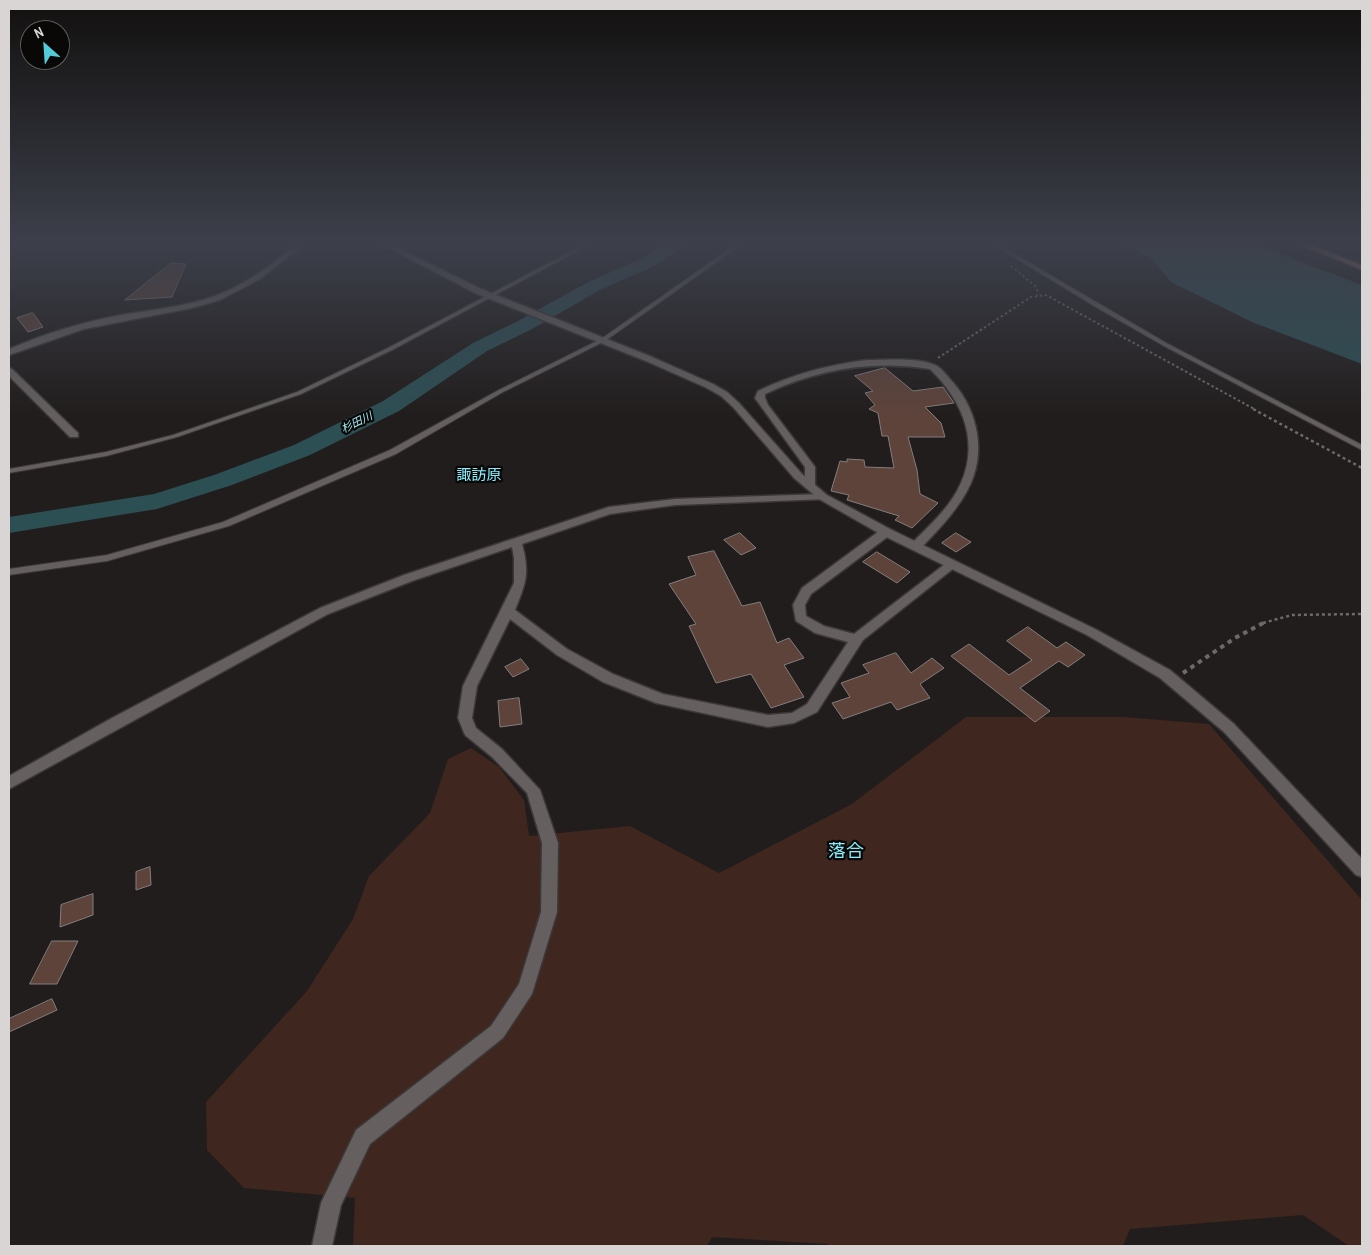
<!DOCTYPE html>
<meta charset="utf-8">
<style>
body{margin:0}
#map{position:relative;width:1371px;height:1255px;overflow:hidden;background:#211d1c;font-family:"Archivo Narrow",sans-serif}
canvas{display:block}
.frame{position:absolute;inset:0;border:10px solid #d8d5d4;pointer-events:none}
.north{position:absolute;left:20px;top:20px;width:50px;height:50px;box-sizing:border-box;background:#090807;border:1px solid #5c5a59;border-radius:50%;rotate:334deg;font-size:14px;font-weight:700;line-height:20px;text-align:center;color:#d8d5d4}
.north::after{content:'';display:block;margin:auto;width:18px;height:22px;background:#53cbda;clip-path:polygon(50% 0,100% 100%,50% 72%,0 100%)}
</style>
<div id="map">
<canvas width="1371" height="1255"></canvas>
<div class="frame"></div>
<div class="north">N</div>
</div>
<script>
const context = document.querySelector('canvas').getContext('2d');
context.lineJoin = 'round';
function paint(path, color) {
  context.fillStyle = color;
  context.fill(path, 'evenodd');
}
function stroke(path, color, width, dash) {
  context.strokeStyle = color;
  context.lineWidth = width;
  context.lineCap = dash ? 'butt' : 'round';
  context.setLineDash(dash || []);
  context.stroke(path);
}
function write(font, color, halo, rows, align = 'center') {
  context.font = font + ' "Archivo Narrow","Noto Sans JP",sans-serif';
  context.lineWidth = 4.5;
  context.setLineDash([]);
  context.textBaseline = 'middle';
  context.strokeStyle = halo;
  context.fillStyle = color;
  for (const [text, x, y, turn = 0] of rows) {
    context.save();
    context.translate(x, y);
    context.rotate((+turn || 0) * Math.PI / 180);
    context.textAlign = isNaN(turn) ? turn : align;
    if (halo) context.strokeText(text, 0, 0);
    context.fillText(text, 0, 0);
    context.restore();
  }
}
paint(new Path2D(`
 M 966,717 L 1124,717 L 1209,724 L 1362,900 L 1362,1246 L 1349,1246 L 1303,1215 L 1130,1229 L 1123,1246 L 830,1246 L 827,1244 L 712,1237 L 707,1246 L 353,1246 L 355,1198 L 244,1188 L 207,1150 L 206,1102 L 307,991 L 353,919 L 369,876 L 430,813 L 448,759 L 471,748 L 499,767 L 524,800 L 529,836 L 630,826 L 719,873 L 852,804 Z`), '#3f261e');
paint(new Path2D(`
 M 1124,245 L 1257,245 L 1362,285 L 1362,364 L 1252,322 L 1171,282 L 1152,259 Z`), '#2c4f54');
paint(new Path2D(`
 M 664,245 L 684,245 L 681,249 L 654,266 L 600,290 L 532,329 L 487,351 L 399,411 L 310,455 L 232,485 L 157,509 L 9,533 L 9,517 L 154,494 L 214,475 L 294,445 L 383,401 L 473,343 L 518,321 L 588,282 L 642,258 Z`), '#2c4f54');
const building = new Path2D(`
 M 171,263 L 186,264 L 172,297 L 125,300 Z
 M 33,313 L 43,327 L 28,332 L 17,318 Z
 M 885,368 L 913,391 L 943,387 L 954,403 L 925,407 L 941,423 L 945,437 L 908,437 L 917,470 L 920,494 L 938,503 L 912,528 L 895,520 L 899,516 L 847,500 L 849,495 L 831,491 L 840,461 L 847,462 L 847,459 L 864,460 L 865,467 L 894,468 L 888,436 L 882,436 L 878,413 L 869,409 L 875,405 L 865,393 L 873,391 L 855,376 Z
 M 740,533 L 756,548 L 741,555 L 724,540 Z
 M 956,533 L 971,542 L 956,552 L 942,543 Z
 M 714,551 L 742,606 L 760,602 L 777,643 L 789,638 L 804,658 L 784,665 L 804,697 L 771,708 L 751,674 L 716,683 L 689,626 L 696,624 L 669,584 L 696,575 L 688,557 Z
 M 877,552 L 910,572 L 897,583 L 863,562 Z
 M 1028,627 L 1057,648 L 1066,642 L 1085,655 L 1068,667 L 1059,661 L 1020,688 L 1050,711 L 1035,722 L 951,656 L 969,644 L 1009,675 L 1032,660 L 1007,641 Z
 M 896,653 L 911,673 L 932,658 L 944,668 L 920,684 L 930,698 L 897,710 L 891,702 L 843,719 L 832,703 L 850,697 L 841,683 L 869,673 L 863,665 Z
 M 521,659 L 529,669 L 513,677 L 505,667 Z
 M 519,698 L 522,724 L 500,727 L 498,701 Z
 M 150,867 L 151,885 L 136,890 L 136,872 Z
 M 93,894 L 93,915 L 60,927 L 61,905 Z
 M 52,941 L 78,941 L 57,984 L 30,984 Z
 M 52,999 L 57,1010 L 9,1032 L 9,1019 Z`);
paint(building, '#5e433a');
stroke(building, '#837e7c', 1);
const service = new Path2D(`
 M 583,245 L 589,245 L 392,350 L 301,394 L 177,437 L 106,456 L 9,473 L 9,469 L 106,452 L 173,435 L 297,392 L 388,348 Z
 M 735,245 L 741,245 L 605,341 L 503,392 L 396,454 L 229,526 L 107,561 L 9,575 L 9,569 L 107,555 L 223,522 L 390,450 L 499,390 L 601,339 Z
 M 994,245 L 999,245 L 1168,344 L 1362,445 L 1362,450 L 1164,346 L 1094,306 Z`);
const minor = new Path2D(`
 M 867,360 C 886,360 917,357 935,365 C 940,367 945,373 949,378 C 975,405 987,446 971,483 C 960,508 939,529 920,549 L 912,549 L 910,546 L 912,543 C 928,527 946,511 957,491 C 982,446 964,402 930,369 C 872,360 818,369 765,394 L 765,398 L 768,405 L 815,467 L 815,487 L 810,490 L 805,487 L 805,467 L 755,398 L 758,391 C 793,374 828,365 867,360 Z
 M 9,368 L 12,369 L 78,433 L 78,437 L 70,437 L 9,376 Z
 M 823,494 L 827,495 L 828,497 L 827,499 L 675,505 L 610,514 L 522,544 C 530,573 526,583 515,610 L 567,649 L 613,674 L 663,694 L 768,715 L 792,713 L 807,704 L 848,642 L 815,633 L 796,621 L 793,605 L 802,588 L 882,529 L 890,529 L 892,532 L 890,535 L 811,594 L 805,605 L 806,616 L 824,626 L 854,634 L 949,561 L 953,560 L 959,564 L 863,640 L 817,712 L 794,723 L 768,727 L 656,703 L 603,682 L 557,655 L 510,619 L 477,686 L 472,718 L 476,728 L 502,749 L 540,790 L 558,843 L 557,912 L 532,994 L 503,1038 L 370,1144 L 341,1205 L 332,1246 L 312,1246 L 321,1203 L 356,1130 L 491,1026 L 519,984 L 541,912 L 542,843 L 527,793 L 492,757 L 465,735 L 458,718 L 463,686 L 514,583 L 514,558 L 512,547 L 412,581 L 328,614 L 9,789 L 9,776 L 112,718 L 320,608 L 404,575 L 609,507 L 675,499 Z`);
const tertiary = new Path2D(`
 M 295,245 L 303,245 L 260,279 L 220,300 L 192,308 L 84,329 L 9,355 L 9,349 C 42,335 76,324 111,317 C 145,310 182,308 215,296 C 245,285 271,266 295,245 Z
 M 383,245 L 392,245 L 481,289 L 652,357 L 713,384 L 727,392 L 739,403 L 802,474 L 827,495 L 890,529 L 1095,629 L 1170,670 L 1234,724 L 1362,859 L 1362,877 L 1356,875 L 1224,732 L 1160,678 L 1087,635 L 882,535 L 819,499 L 794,478 L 733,407 L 721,396 L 707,388 L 646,361 L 475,293 Z`);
const primary = new Path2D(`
 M 1301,245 L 1311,245 L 1362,265 L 1362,270 Z`);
stroke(service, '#3b3837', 2);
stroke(minor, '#3b3837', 3);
stroke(tertiary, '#3b3837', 3);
stroke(primary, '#3b3837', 3);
stroke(new Path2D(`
 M 1011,266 L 1035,286 L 1038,292 L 1037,295
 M 938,358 L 1031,297 L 1046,295 L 1256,410`), '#6d6968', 2, [2.5, 2.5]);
stroke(new Path2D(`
 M 1253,409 L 1362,468
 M 1263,623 L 1292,615 L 1362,614`), '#6d6968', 2.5, [3, 3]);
stroke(new Path2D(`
 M 1183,673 L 1235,638 L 1267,621`), '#6d6968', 4, [4.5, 4.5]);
paint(service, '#65605f');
paint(minor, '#65605f');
paint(tertiary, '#65605f');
paint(primary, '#b87e6b');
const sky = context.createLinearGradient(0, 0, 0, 420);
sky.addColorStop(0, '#12100f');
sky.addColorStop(0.58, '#3d404b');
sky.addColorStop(1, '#3d404b00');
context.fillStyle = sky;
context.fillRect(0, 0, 1371, 420);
write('italic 11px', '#a5ecf5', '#090807', [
 ["杉田川",357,423,-26]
]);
write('15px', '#85effd', '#090807', [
 ["諏訪原",479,476]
]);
write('18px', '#85effd', '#090807', [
 ["落合",846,852]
]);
</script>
